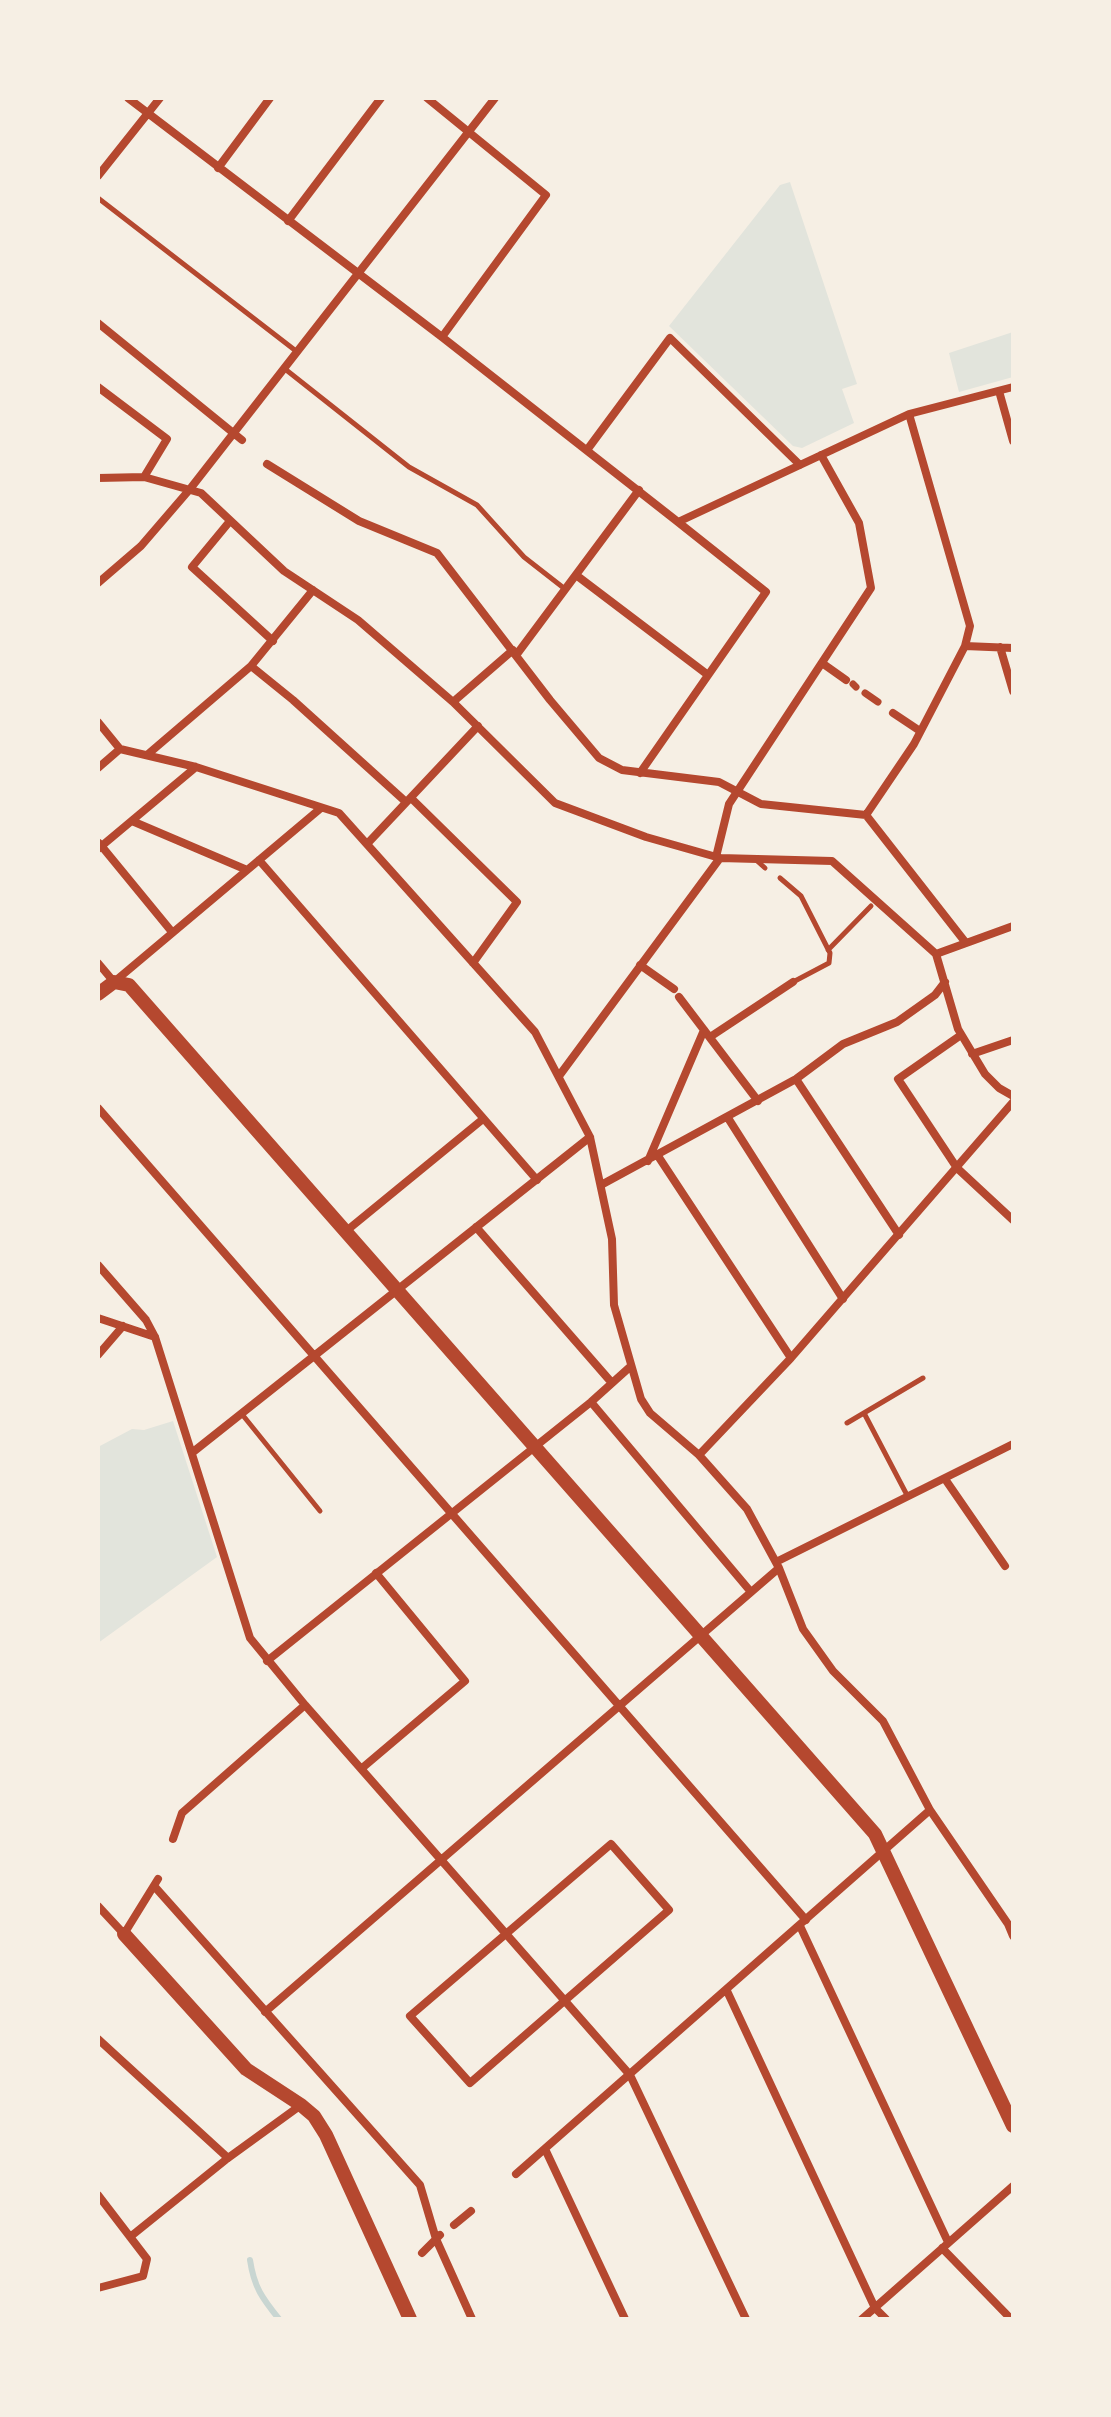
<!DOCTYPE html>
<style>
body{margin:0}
#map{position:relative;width:1111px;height:2417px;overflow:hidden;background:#f6efe4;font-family:"Sofia Sans Condensed",sans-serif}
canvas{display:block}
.frame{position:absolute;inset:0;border:100px solid #f6efe4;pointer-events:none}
</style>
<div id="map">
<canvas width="1111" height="2417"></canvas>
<div class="frame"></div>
</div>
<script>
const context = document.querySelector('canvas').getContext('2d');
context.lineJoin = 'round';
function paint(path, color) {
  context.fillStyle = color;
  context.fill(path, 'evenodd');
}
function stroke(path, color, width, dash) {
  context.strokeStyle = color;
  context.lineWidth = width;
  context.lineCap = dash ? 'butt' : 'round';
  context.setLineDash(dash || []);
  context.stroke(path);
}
paint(new Path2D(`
 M 790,182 L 857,384 L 842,389 L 854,423 L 802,448 L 793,446 L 669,326 L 780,185 Z
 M 1013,332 L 1013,377 L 959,392 L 949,353 Z
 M 173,1421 L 217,1557 L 98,1643 L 98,1447 L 132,1429 L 144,1430 Z`), '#e2e4dc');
stroke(new Path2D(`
 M 250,2260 C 254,2287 262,2298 279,2319`), '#c9d6d2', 6);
stroke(new Path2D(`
 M 98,198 L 296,351
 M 285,369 L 409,467 L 477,505 L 524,557 L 565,589
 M 755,859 L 765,868
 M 780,878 L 801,896 L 830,953 L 829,963 L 793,982
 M 828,950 L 871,906
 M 241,1413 L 320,1511
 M 864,1413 L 908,1497
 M 847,1423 L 923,1378`), '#b5482f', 5);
stroke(new Path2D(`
 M 853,684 L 856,687
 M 865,693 L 878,702`), '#b5482f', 7);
stroke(new Path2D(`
 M 128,98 L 442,337 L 678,522 L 909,414 L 1013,387
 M 427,98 L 546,195 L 442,337
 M 218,168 L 270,98
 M 98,176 L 160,98
 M 288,221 L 381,98
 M 98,323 L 242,440
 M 98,387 L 167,439 L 144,477
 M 999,391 L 1013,441
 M 587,450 L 670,338 L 800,465
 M 267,464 L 359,521 L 437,553 L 550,700 L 599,758 L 622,770 L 719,782 L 761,804 L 866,815 L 966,943
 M 98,478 L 144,477 L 201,493 L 284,571 L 358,620 L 453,702 L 555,803 L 646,837 L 720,858 L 832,861 L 936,954 L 958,1029 L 985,1074 L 999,1088 L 1013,1096
 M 230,521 L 192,567 L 273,641
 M 576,575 L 708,675
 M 98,583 L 141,546 L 190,489 L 495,98
 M 965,646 L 1013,648
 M 1000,647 L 1013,691
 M 517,654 L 639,490
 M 822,663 L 846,680
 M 251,666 L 293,700 L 406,802
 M 453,702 L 513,650
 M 893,713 L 920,731
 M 98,722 L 120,749 L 196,767 L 339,813 L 535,1032 L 590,1137 L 612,1239 L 614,1305 L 641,1399 L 650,1413 L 699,1455 L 747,1509 L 779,1568 L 803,1629 L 833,1671 L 883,1721 L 930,1810 L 1008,1924 L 1013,1936
 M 147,755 L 251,666 L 313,590
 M 98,768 L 120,749
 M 640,773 L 766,592 L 678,522
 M 411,798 L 517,902 L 473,963
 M 866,815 L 914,744 L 965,646 L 970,626 L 909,414
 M 132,821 L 247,870
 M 99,843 L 172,932
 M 367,844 L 478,726
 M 98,849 L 196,767
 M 716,857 L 729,804 L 871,588 L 859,523 L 821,455
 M 259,860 L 537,1180
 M 936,954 L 1013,926
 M 98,963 L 114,982 L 321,808
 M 640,965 L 674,989
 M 679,997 L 758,1101
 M 961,1035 L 898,1079 L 957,1168 L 1013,1220
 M 710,1037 L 793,982
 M 972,1054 L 1013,1040
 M 559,1076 L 720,858
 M 796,1079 L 899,1235
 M 98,1108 L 806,1920
 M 728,1118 L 843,1299
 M 658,1156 L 791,1358
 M 648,1161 L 704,1030
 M 601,1185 L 796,1079 L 843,1044 L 897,1022 L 935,995 L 945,982
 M 476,1227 L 612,1383
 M 345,1232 L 483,1119
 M 98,1265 L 146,1320 L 155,1337 L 250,1638 L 305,1705 L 630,2075 L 746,2319
 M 98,1318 L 155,1337
 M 98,1355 L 123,1326
 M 591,1402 L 751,1592
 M 193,1452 L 590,1137
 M 699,1455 L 791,1358 L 1013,1102
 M 945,1479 L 1005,1566
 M 776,1562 L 1013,1444
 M 267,1661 L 591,1402 L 631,1366
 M 361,1769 L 465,1681 L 376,1573
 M 173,1839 L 182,1813 L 305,1705
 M 611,1844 L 669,1910 L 470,2083 L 410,2016 Z
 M 155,1887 L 420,2185 L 436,2239 L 472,2319
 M 98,1906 L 124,1934 L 158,1879
 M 800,1926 L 948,2242
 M 727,1991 L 875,2308 L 886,2319
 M 265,2012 L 779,1568
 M 98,2039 L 228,2158
 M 545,2149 L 625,2319
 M 516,2174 L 930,1810
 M 98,2195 L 147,2259 L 143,2276 L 98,2288
 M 454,2225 L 471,2211
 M 130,2237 L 228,2158 L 301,2105
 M 942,2248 L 1011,2319
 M 422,2253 L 440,2235
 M 862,2319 L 1013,2186`), '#b5482f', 8);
stroke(new Path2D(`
 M 98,994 L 114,982 L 129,985 L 875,1834 L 1013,2126
 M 124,1934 L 246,2069 L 301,2105 L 314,2116 L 326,2135 L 410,2319`), '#b5482f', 14);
</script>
